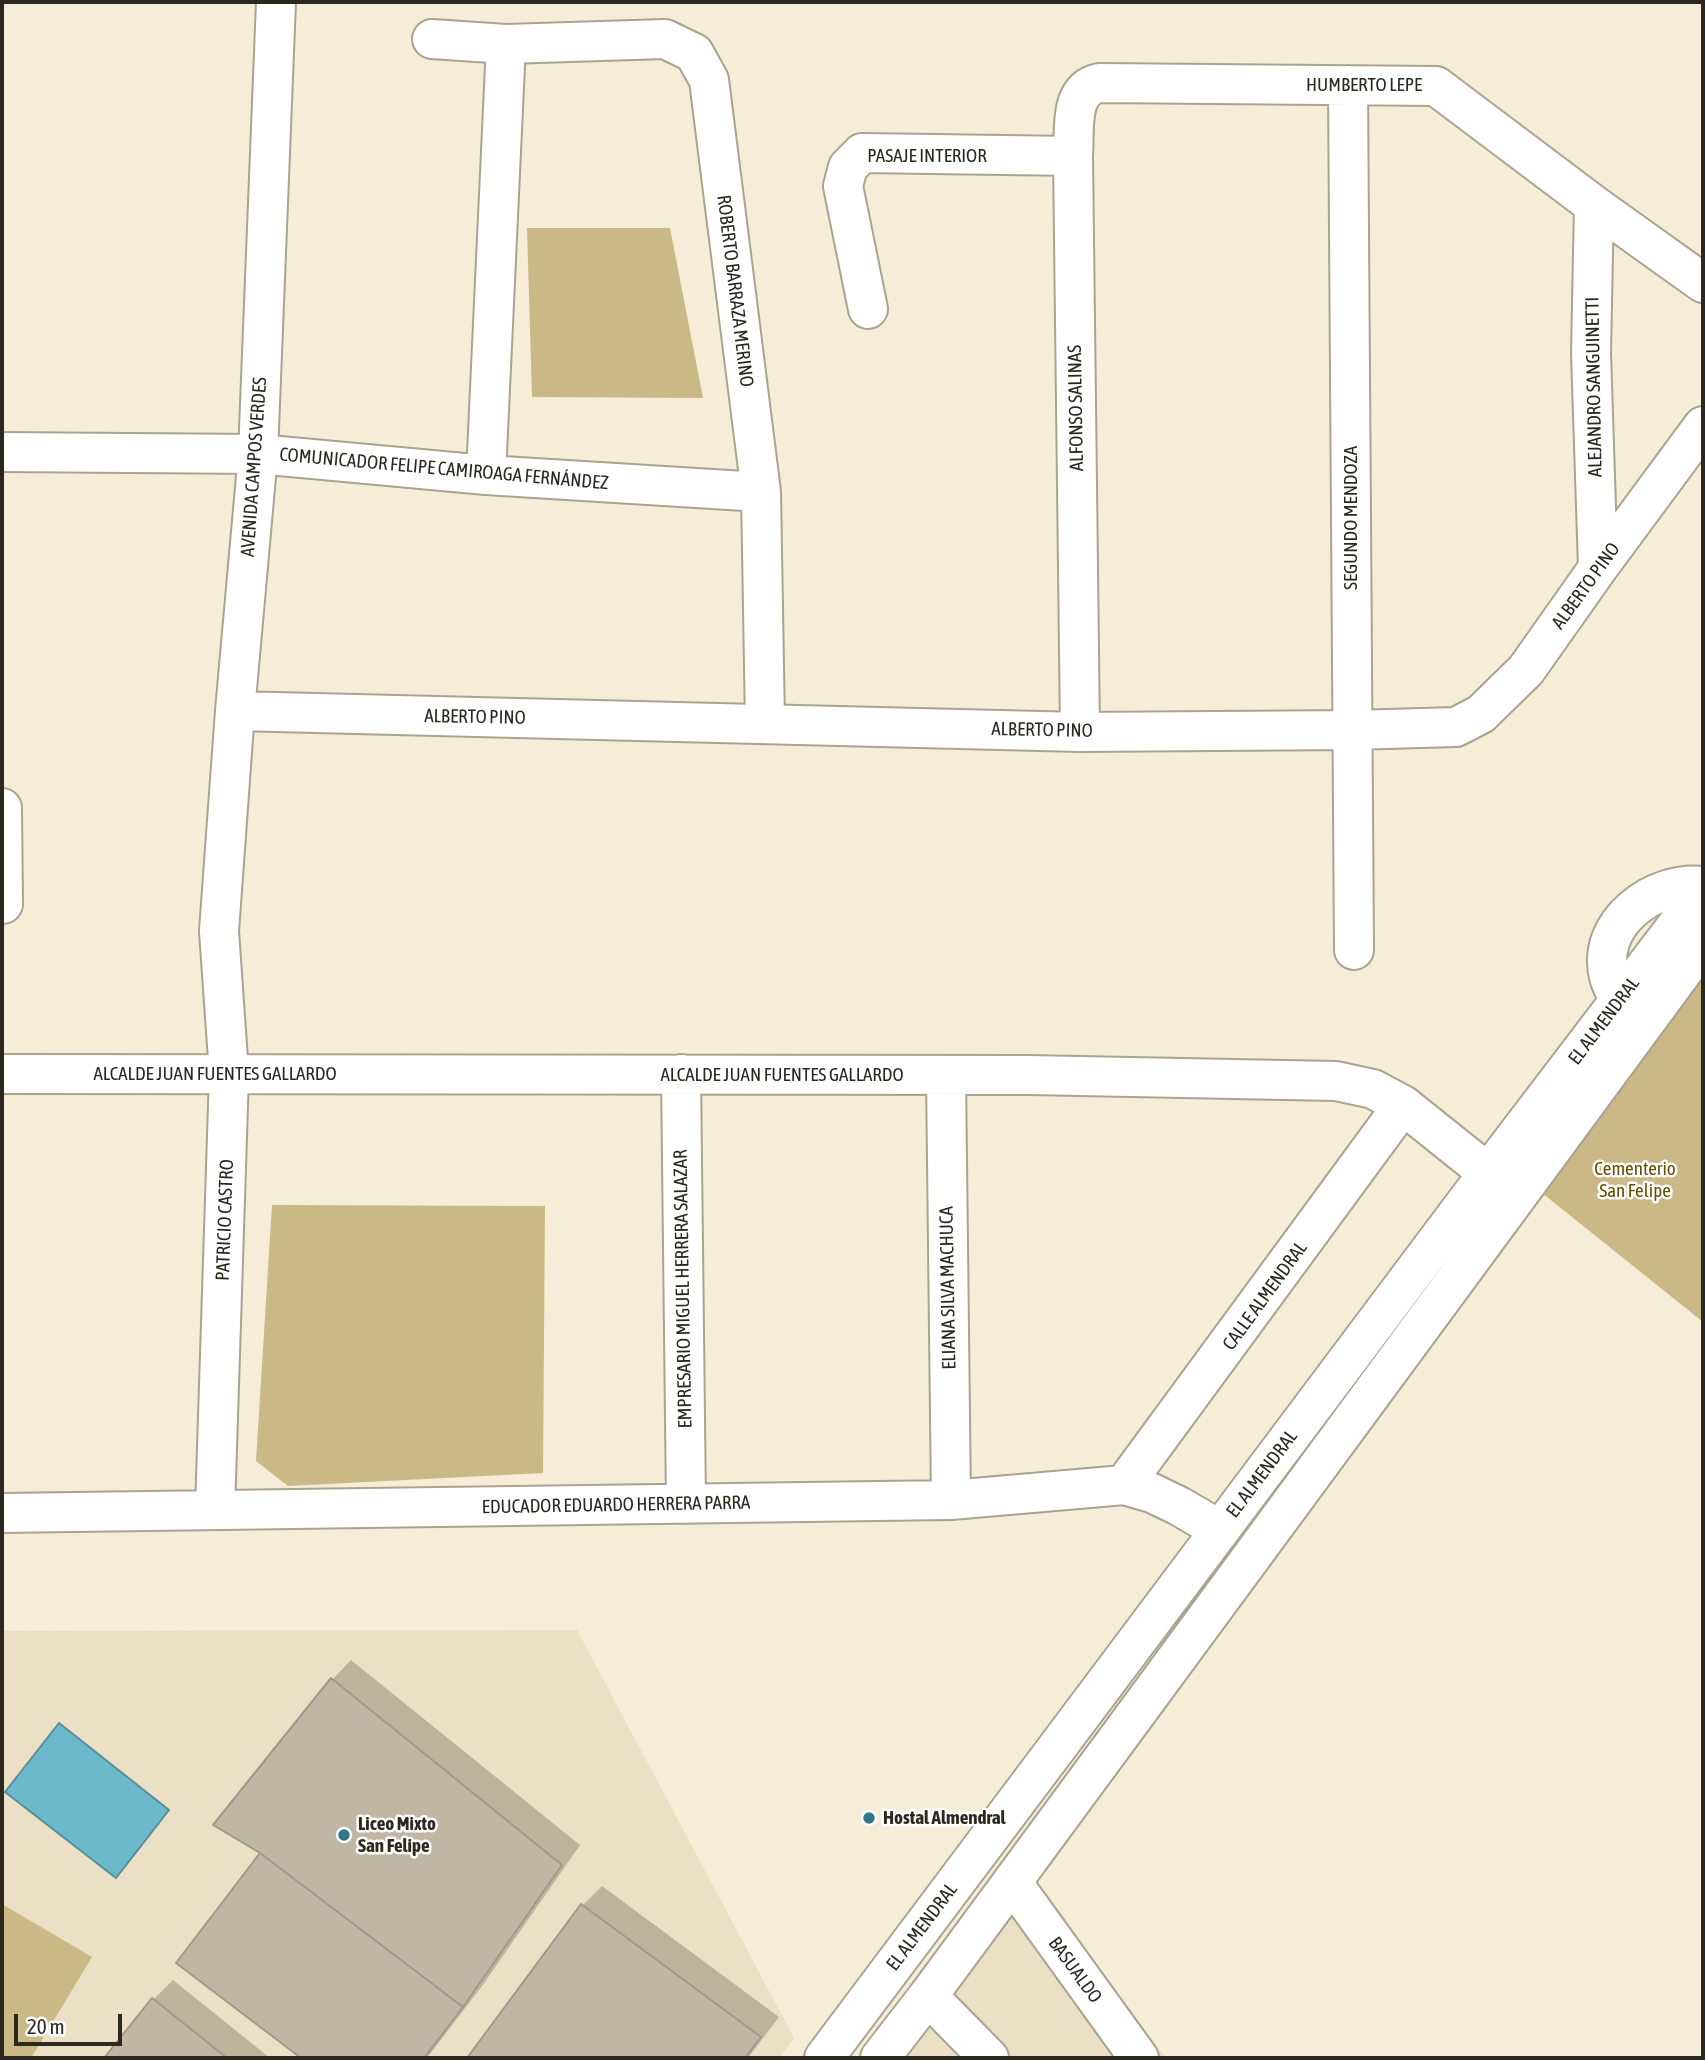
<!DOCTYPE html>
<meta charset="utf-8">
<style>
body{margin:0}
#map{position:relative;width:1705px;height:2060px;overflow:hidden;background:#f5edd8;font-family:"Asap Condensed",sans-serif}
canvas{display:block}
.frame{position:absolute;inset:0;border:4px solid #2b2820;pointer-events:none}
.scale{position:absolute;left:14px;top:2014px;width:108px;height:32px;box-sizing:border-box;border:4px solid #2b2820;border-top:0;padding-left:9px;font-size:21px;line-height:24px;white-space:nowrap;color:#2b2820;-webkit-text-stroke:5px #fff;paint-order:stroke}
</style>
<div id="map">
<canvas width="1705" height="2060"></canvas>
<div class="frame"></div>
<div class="scale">20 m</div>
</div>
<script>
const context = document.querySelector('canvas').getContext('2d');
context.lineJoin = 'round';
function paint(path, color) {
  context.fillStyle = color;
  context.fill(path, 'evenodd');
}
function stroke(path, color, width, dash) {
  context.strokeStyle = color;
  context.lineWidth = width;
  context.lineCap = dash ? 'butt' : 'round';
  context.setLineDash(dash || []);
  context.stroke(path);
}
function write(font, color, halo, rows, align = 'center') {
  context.font = font + ' "Asap Condensed",sans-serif';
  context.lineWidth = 5;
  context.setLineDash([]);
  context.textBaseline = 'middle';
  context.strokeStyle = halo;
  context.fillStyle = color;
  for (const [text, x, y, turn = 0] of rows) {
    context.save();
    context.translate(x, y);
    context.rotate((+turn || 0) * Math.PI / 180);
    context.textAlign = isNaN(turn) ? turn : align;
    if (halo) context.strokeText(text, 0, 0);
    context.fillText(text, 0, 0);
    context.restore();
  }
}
paint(new Path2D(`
 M 577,1630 L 794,2038 L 779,2058 L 2,2058 L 2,1631 Z
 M 1031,1877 L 1166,2058 L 902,2058 Z`), '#ebe0c5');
paint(new Path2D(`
 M 527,228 L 670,228 L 703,398 L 532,397 Z
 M 1703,970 L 1703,1322 L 1542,1193 Z
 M 272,1205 L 545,1206 L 543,1473 L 288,1486 L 256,1461 Z
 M 2,1904 L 92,1957 L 31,2058 L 2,2058 Z`), '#cbb887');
const water = new Path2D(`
 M 59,1723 L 169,1810 L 116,1878 L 5,1792 Z`);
paint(water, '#6bb9cb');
stroke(water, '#588e98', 2);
paint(new Path2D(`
 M 351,1660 L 580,1845 L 482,1986 L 427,2058 L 304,2058 L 178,1963 L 263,1853 L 332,1680 Z
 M 602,1886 L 779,2017 L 748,2058 L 469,2058 L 583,1905 Z
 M 173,1980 L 270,2058 L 106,2058 L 153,2000 Z`), '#0003');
const building = new Path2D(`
 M 331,1678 L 562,1865 L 463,2007 L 260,1853 L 213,1825 Z
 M 260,1853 L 463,2007 L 424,2058 L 301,2058 L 176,1963 Z
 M 581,1904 L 761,2037 L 745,2058 L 467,2058 Z
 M 152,1998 L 227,2058 L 104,2058 Z`);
paint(building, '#bfb7a4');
stroke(building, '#a19987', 2);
const minor = new Path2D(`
 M 432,39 L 506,44 L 665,39 L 694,53 L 709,80 L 761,492 L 765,724
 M 1348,85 L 1354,950
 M 1594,205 L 1591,353 L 1598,568
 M 868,309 L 843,186 L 848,167 L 862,153 L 1073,156
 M 2,452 L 258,454 L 486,475 L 761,492
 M 486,475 L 506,44
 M 235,711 L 1080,732 L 1352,730 L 1456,727 L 1481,714 L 1526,670 L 1598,568 L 1703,426
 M 1080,732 L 1073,156 C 1075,131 1068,90 1099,83 L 1436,86 L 1594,205 L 1703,283
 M 2,808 L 3,904
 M 1639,1021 C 1627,1008 1614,995 1609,977 C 1595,923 1655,880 1703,886
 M 2,1074 L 1028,1075 L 1336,1081 L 1373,1089 L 1403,1105 L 1488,1173 L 1499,1204
 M 681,1074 L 686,1504
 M 946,1075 L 951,1500
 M 1124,1485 L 1403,1105
 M 215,1510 L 229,1074 L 219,931 L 235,711 L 258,454 L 276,2
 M 2,1513 L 951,1500 L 1124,1485 L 1152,1493 L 1179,1506 L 1220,1530
 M 1012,1882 L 1139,2058
 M 928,1996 L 989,2058`);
const major = new Path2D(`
 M 824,2058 L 1488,1173 L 1703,891
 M 880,2058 L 928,1996 L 1703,944`);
stroke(minor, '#aaa390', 42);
stroke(major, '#aaa390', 42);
stroke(minor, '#fff', 38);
stroke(major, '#fff', 38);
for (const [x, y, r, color] of [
 [869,1818,7,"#337787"],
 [344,1835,7,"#337787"]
]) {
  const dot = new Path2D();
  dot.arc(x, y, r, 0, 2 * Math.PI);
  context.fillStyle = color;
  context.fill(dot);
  stroke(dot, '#fff', 2.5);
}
write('19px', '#2b2820', '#fff', [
 ["HUMBERTO LEPE",1364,85],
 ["PASAJE INTERIOR",927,156],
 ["ROBERTO BARRAZA MERINO",735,291,83],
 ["ALEJANDRO SANGUINETTI",1594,387,-91],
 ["ALFONSO SALINAS",1076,408,-91],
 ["AVENIDA CAMPOS VERDES",254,467,-86],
 ["COMUNICADOR FELIPE CAMIROAGA FERNÁNDEZ",444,469,5],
 ["SEGUNDO MENDOZA",1351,518,-90],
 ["ALBERTO PINO",1586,586,-54],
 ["ALBERTO PINO",475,717,1],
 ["ALBERTO PINO",1042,730,1],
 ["EL ALMENDRAL",1604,1021,-53],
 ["ALCALDE JUAN FUENTES GALLARDO",215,1074],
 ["ALCALDE JUAN FUENTES GALLARDO",782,1075],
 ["PATRICIO CASTRO",225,1220,-88],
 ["ELIANA SILVA MACHUCA",948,1288,-91],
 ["EMPRESARIO MIGUEL HERRERA SALAZAR",683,1289,-91],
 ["CALLE ALMENDRAL",1265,1296,-54],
 ["EL ALMENDRAL",1262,1474,-53],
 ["EDUCADOR EDUARDO HERRERA PARRA",616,1505,-1],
 ["EL ALMENDRAL",922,1927,-53],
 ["BASUALDO",1075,1970,54]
]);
write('19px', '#644d00', '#fff', [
 ["Cementerio",1635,1169],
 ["San Felipe",1635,1191]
]);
write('bold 19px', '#2b2820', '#fff', [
 ["Hostal Almendral",883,1818],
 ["Liceo Mixto",358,1824],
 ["San Felipe",358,1846]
], 'left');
</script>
